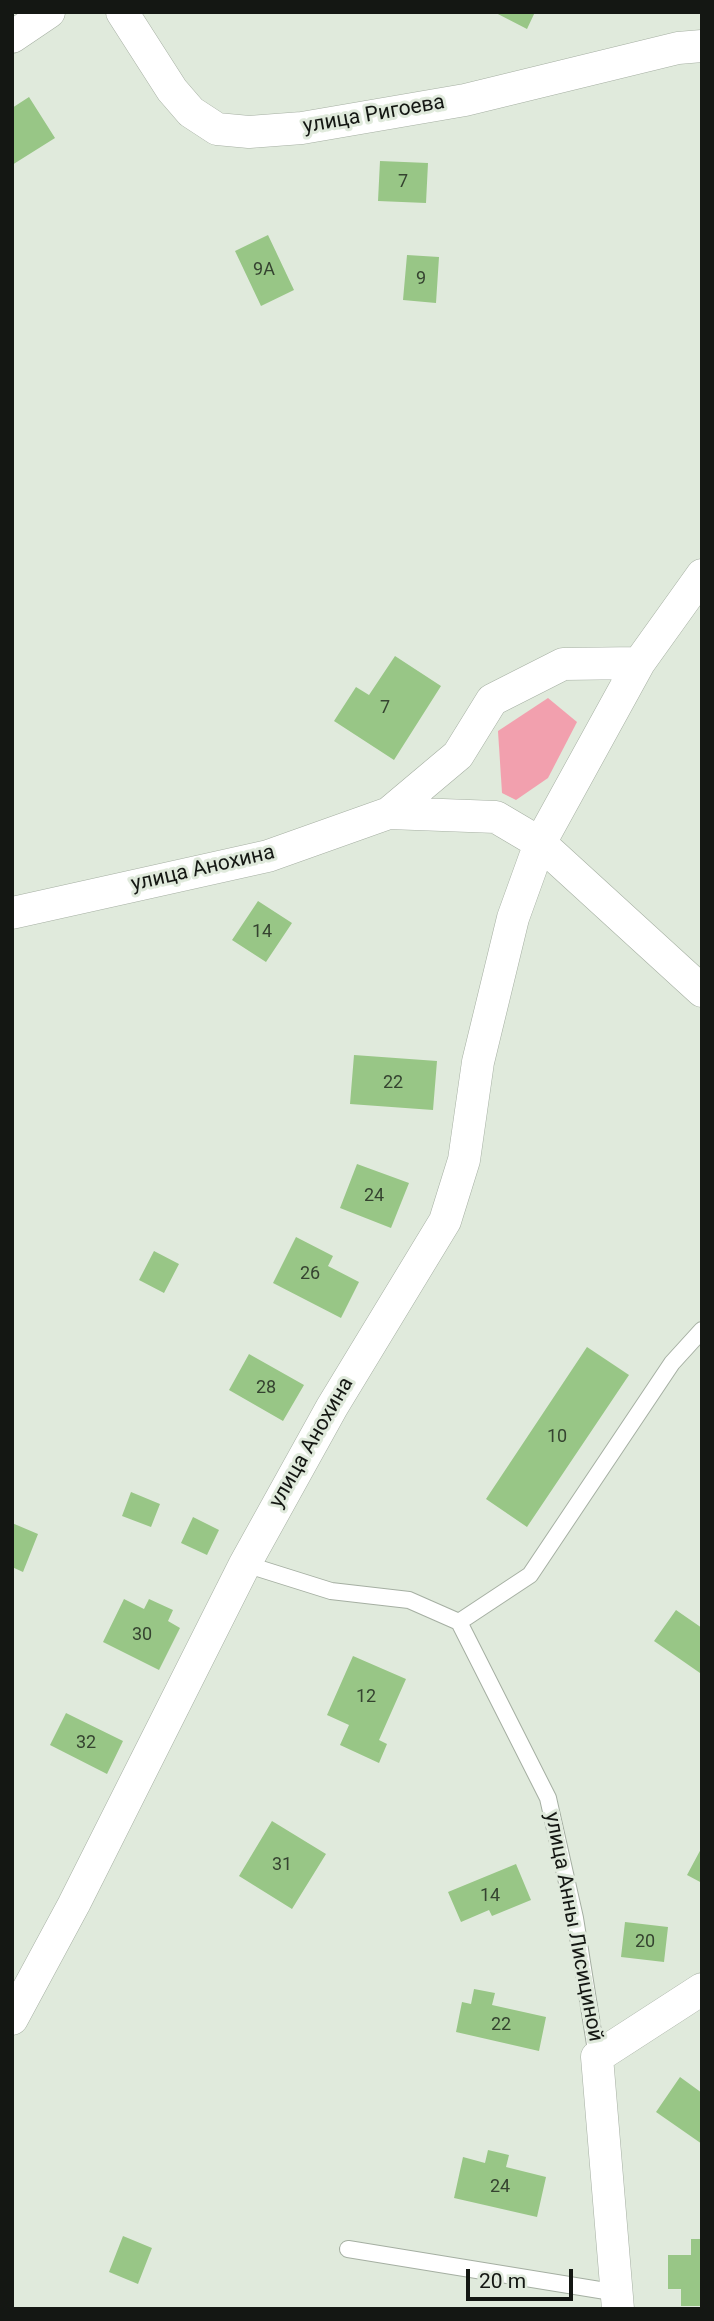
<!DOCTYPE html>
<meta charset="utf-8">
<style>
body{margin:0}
#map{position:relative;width:714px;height:2321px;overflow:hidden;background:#e0eadc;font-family:Roboto,sans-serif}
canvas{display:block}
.frame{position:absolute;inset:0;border:14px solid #141713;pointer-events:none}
.scale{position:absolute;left:466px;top:2269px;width:107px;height:32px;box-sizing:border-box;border:4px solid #141713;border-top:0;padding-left:9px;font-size:21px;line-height:24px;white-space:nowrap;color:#141713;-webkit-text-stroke:5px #e0eadc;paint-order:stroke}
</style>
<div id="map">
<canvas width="714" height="2321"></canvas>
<div class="frame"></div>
<div class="scale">20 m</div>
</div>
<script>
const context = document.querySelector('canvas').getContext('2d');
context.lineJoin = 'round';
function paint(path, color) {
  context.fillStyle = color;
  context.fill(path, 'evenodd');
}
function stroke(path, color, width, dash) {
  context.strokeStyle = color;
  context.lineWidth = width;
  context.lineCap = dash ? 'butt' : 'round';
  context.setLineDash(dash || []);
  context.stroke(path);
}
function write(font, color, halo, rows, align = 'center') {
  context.font = font + ' Roboto,sans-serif';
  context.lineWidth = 6;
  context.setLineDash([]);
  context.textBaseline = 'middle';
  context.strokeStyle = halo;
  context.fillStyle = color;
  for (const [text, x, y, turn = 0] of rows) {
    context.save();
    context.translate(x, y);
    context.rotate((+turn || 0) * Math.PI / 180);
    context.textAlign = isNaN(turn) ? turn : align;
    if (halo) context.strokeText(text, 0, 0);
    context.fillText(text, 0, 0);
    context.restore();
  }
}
paint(new Path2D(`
 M 548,698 L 577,722 L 548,778 L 516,800 L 502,793 L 498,731 Z`), '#f2a0ae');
paint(new Path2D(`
 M 494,12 L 535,12 L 527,29 Z
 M 29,97 L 55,138 L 12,165 L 12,108 Z
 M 380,161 L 428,163 L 426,203 L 378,201 Z
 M 268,235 L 294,290 L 261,306 L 235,251 Z
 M 407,255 L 439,257 L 436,303 L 403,300 Z
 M 395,656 L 441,686 L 394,760 L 334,721 L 356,687 L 369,695 Z
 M 258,901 L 292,923 L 266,962 L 232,940 Z
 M 354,1055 L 437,1061 L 433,1110 L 350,1104 Z
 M 357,1164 L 409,1183 L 391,1228 L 340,1208 Z
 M 296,1237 L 333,1256 L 328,1266 L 359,1282 L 341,1318 L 273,1283 Z
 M 154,1251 L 179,1264 L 164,1293 L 139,1280 Z
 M 587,1347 L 629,1375 L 527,1527 L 486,1499 Z
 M 249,1354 L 304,1385 L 283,1421 L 229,1390 Z
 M 131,1492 L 160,1504 L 151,1527 L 122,1516 Z
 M 193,1517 L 219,1530 L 207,1555 L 181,1543 Z
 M 12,1523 L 38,1534 L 23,1572 L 12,1567 Z
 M 124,1599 L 144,1609 L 149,1599 L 173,1610 L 168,1621 L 180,1628 L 159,1670 L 103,1642 Z
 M 676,1610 L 702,1628 L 700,1673 L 654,1641 Z
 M 353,1656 L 406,1679 L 379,1740 L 387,1744 L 379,1763 L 340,1745 L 349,1725 L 327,1715 Z
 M 66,1713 L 123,1741 L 107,1774 L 50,1745 Z
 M 272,1821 L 326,1854 L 292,1909 L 239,1876 Z
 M 702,1847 L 702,1883 L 687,1875 Z
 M 516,1864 L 531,1900 L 492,1916 L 489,1910 L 461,1922 L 448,1892 Z
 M 625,1922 L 668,1927 L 664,1962 L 621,1957 Z
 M 474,1989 L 495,1993 L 492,2005 L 546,2017 L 539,2051 L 456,2032 L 462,2002 L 471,2004 Z
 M 680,2077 L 702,2093 L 702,2144 L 656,2112 Z
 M 488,2150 L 509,2155 L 506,2167 L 546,2177 L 537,2217 L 454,2198 L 463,2157 L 485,2163 Z
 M 123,2236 L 152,2248 L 138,2284 L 109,2272 Z
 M 691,2239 L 702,2239 L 702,2306 L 681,2306 L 681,2289 L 668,2289 L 668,2255 L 691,2255 Z`), '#98c686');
const lane = new Path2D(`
 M 245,1564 L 331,1591 L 409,1600 L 459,1622 L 548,1798 L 575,1918 L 597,2057
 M 459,1622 L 530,1575 L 672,1363 L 702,1330
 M 348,2249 L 618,2293`);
const street = new Path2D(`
 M 122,12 L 172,90 L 191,112 L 217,129 L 249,132 L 302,128 L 465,100 L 678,48 L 702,46
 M 12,37 L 49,12
 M 389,813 L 496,817 L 540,843 L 639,663
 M 12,913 L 268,856 L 389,813 L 458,755 L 492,700 L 563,664 L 639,663 L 702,575
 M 12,2019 L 74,1904 L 245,1564 L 332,1407 L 445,1221 L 464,1160 L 478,1062 L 513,918 L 540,843 L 702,991
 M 618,2309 L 597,2057 L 702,1989`);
stroke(lane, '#a5afa2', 18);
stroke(street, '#a5afa2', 33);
stroke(lane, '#fff', 16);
stroke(street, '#fff', 32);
write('18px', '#354330', null, [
 ["7",403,182],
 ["9А",264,270],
 ["9",421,279],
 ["7",385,708],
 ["14",262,932],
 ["22",393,1083],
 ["24",374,1196],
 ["26",310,1274],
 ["28",266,1388],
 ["10",557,1437],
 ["30",142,1635],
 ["12",366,1697],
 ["32",86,1743],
 ["31",282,1865],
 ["14",490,1896],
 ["20",645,1942],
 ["22",501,2025],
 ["24",500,2187]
]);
write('21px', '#141713', '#e0eadc', [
 ["улица Ригоева",374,115,-10],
 ["улица Анохина",203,869,-13],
 ["улица Анохина",312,1443,-60],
 ["улица Анны Лисициной",573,1927,79]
]);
</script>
